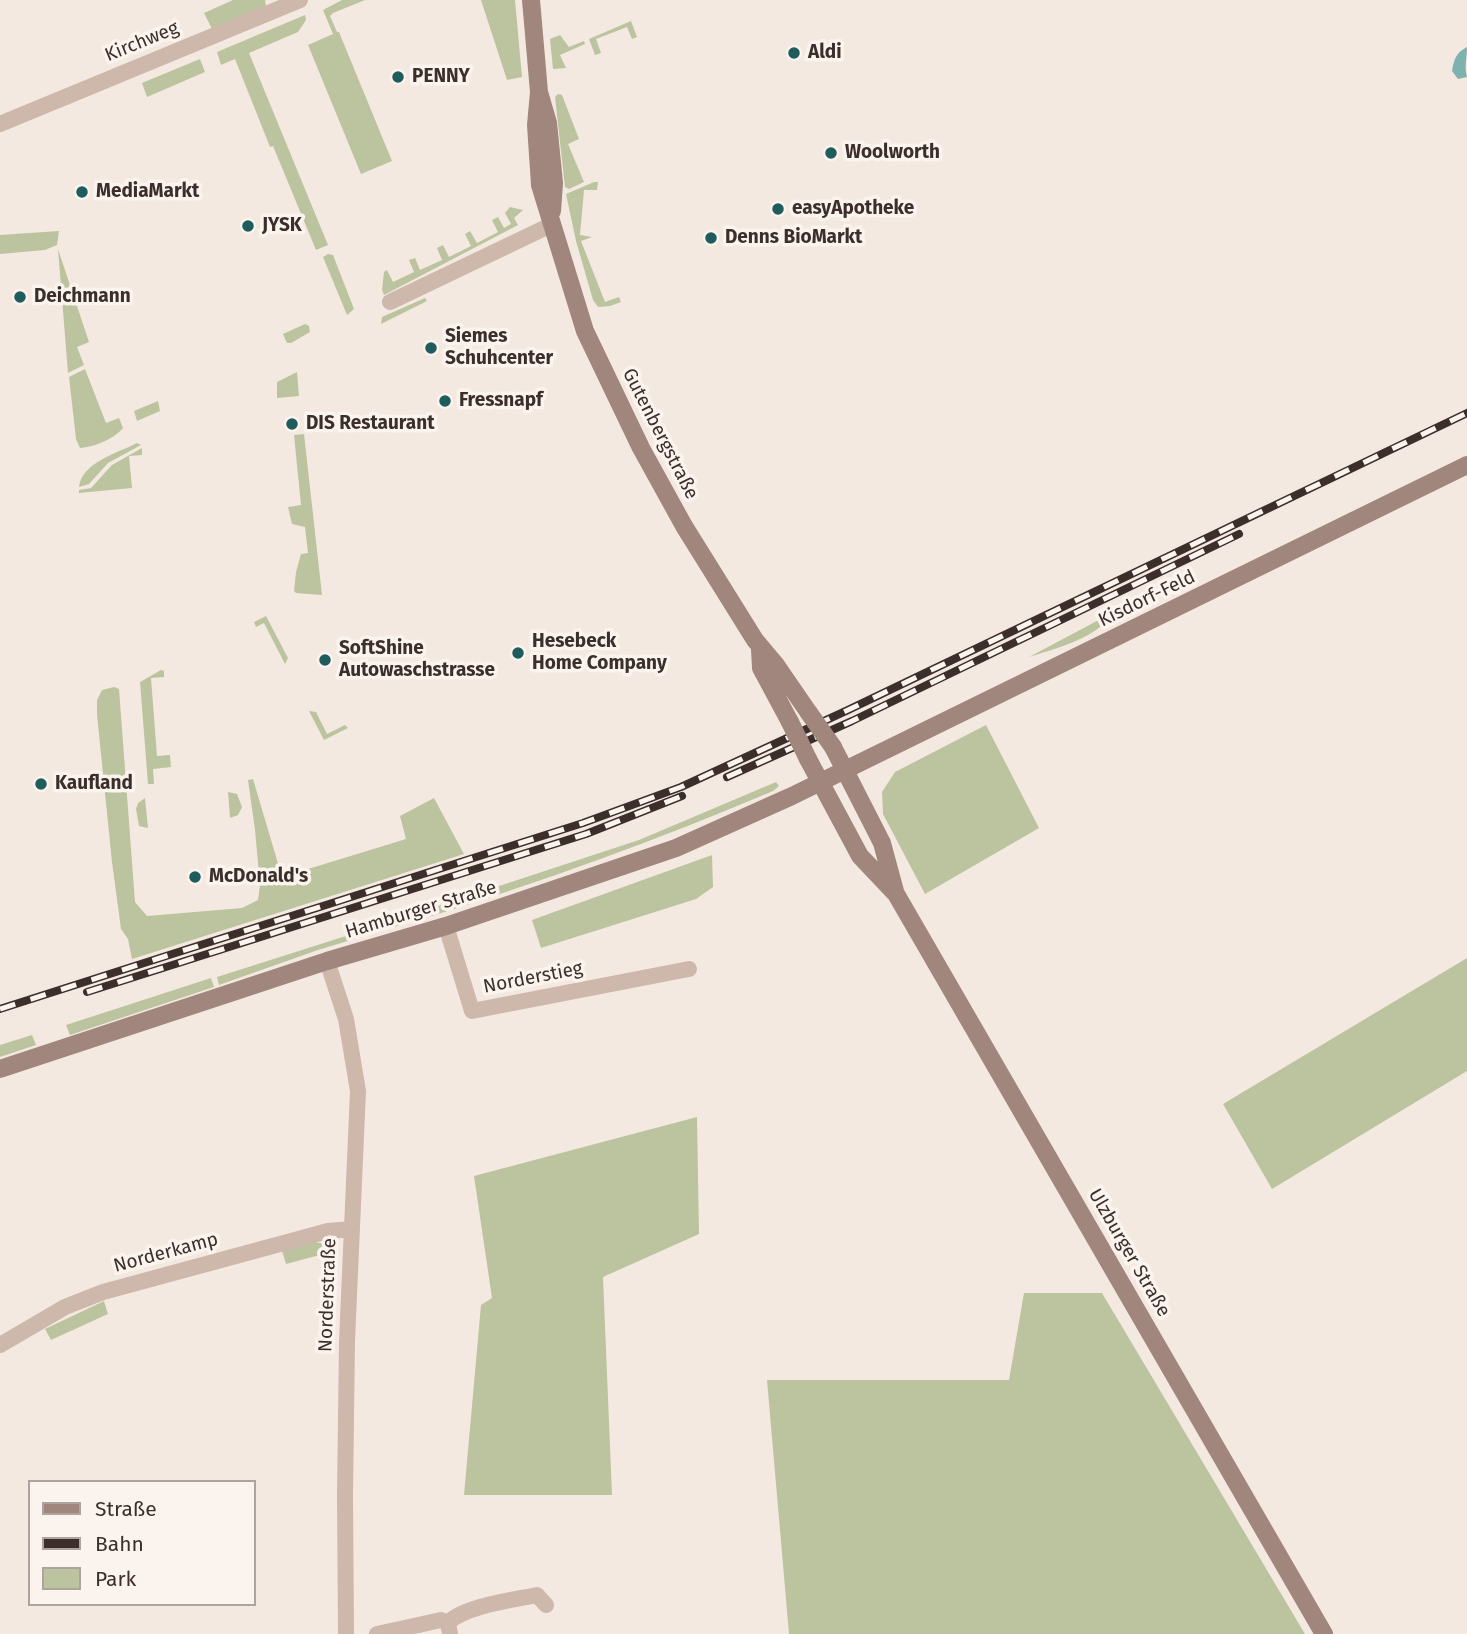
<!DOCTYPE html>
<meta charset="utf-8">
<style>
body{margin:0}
#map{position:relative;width:1467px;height:1634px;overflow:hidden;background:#f4e9e0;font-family:"Fira Sans",sans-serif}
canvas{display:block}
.legend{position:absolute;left:28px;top:1480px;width:228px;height:126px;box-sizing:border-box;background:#fbf3ed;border:2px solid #aea49f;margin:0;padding:9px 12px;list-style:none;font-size:21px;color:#3b2e2b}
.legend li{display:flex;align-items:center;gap:14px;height:35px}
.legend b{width:35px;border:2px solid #aea49f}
</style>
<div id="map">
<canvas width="1467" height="1634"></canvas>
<ul class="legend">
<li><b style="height:9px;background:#a1867d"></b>Straße</li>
<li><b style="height:9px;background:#3b2e2b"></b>Bahn</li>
<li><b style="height:19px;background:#bbc49f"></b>Park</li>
</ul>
</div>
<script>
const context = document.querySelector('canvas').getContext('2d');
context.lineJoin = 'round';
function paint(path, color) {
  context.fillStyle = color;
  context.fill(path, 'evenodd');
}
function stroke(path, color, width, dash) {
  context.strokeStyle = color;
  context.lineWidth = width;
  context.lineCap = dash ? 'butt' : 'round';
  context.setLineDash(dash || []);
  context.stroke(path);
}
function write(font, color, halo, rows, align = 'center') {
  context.font = font + ' "Fira Sans",sans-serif';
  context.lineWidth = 7;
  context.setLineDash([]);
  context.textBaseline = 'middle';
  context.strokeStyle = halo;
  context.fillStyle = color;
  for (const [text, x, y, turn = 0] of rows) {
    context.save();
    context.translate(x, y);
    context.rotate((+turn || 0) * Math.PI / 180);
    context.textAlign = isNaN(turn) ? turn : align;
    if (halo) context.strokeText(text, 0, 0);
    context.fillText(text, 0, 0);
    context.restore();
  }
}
paint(new Path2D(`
 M 233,0 L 265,0 L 266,6 L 212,29 L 204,13 Z
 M 342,0 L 365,0 L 333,13 L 330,16 L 337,32 L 339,32 L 392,161 L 361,174 L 308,45 L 333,34 L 323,10 Z
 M 481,0 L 515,0 L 522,77 L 507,80 Z
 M 305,15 L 306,20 L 298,32 L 249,53 L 328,245 L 316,250 L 273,146 L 270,147 L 235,59 L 221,65 L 217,52 Z
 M 631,21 L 637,37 L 632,39 L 627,27 L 596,39 L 601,53 L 595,55 L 589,39 Z
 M 560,35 L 569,47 L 584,41 L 585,44 L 560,55 L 566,68 L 553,69 L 550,39 Z
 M 200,59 L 205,72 L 147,97 L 142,83 Z
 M 558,94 L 562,95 L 579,139 L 568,144 L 584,182 L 569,189 L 565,187 L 555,97 Z
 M 594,182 L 598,182 L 597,190 L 584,190 L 580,235 L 592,237 L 581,241 L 605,302 L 619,297 L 621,302 L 610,306 L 598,307 L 593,300 L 576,241 L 566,194 Z
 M 510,207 L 523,210 L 514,218 L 518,225 L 384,295 L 382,290 L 384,272 L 387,270 L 393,282 L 414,272 L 409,260 L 415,258 L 420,270 L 442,260 L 437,248 L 443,245 L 449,257 L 471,246 L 465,234 L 470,231 L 477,243 L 498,232 L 492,220 L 498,217 L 504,228 L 511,224 L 505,213 Z
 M 59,231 L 57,245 L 45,250 L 0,254 L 0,235 Z
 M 58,249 L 89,342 L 77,347 L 84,365 L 68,373 Z
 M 328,254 L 333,255 L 354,309 L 347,315 L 323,257 Z
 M 425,298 L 427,301 L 381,324 L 382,317 Z
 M 305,324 L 309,326 L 310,332 L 291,343 L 287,343 L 283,334 Z
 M 85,369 L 106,423 L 119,418 L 123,428 C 114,439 94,447 80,448 L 76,439 L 69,377 Z
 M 297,372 L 299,396 L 277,398 L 277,382 Z
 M 158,401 L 160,411 L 137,421 L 134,411 Z
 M 304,434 L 322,595 L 296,593 L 294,591 L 296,572 L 301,554 L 308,553 L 305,527 L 292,524 L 288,507 L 301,505 L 294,435 Z
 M 137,443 L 141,445 L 108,463 L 89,484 L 79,487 C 82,462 118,453 137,443 Z
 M 142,448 L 142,455 L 129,456 L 132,488 L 79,493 L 79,490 L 91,488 L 112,465 Z
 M 1116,613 C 1090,640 1064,646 1029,657 L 1095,622 Z
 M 266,616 L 288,658 L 285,664 L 264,623 L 256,627 L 254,622 Z
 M 161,670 L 164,671 L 164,677 L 151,678 L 157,756 L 170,755 L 171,767 L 153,769 L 154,784 L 148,784 L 140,682 Z
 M 114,687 L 119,689 L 135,902 L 147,916 L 242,908 L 258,900 L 260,885 L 255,830 L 248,780 L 253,779 L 282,877 L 406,839 L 400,816 L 434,798 L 464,854 L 132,959 L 128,939 L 121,929 L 112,862 L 97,715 L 97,700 L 102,690 Z
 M 309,711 L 316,712 L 327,734 L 345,725 L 348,728 L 324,740 Z
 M 986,725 L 1039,828 L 925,894 L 883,814 L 882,792 L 895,772 Z
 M 776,782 L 779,786 L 773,791 C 658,840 541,882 422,919 L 420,912 L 639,840 Z
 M 228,792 L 237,794 L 242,807 L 238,815 L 230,818 Z
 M 145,798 L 148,828 L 139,826 L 136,809 L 138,803 Z
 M 712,855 L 713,887 L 696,899 L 541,948 L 532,920 Z
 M 415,914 L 417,920 L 318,950 L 219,985 L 217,977 Z
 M 1467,958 L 1467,1071 L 1272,1189 L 1223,1104 Z
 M 211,978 L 214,987 L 70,1035 L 66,1025 Z
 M 32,1035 L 36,1045 L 0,1057 L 0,1045 Z
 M 697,1117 L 699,1234 L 603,1277 L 612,1495 L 464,1495 L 481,1305 L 492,1298 L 474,1176 Z
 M 314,1242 L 327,1244 L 335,1251 L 286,1264 L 282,1251 Z
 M 1024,1293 L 1102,1293 L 1305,1634 L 789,1634 L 767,1380 L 1009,1380 Z
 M 104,1301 L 108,1314 L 51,1340 L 45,1329 Z`), '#bbc49f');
paint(new Path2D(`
 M 1467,47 C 1467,58 1464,66 1467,77 L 1458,79 L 1452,71 C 1454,59 1456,53 1467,47 Z`), '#7eb2af');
stroke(new Path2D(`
 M 0,124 L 300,0
 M 390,302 L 551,225
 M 446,926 L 472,1011 L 689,969
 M 327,961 L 346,1019 L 358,1091 L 347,1341 L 345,1495 L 346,1634
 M 0,1345 L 65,1307 L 103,1292 L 328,1231 L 352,1229
 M 448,1623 C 464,1606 514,1600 537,1595 L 546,1605
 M 377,1634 L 441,1620 L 448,1623 L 450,1634`), '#cdb8ab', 16);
stroke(new Path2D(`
 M 531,0 L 539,92 L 548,123 L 554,183 L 552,211
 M 539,92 L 536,125 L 540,185 L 585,331 L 641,448 L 684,526 L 755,640 L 776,665 L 809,713
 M 760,649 L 761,668 L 790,722
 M 833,747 L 882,843 L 895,891
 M 808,759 L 860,856 L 896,894 L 1324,1634
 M 0,1069 L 327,961 L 446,926 L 676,848 L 792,796 L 1467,465`), '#a1867d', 18);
const rail = new Path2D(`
 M 727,777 L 852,721 L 1239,534
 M 87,992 L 586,834 L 682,796
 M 0,1009 L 583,823 L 681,787 L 848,710 L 1467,413`);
stroke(rail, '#3b2e2b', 8);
stroke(rail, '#fbf3ed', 5, [16]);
stroke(new Path2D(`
 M 809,713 L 833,747
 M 790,722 L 808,759`), '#a1867d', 18);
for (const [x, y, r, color] of [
 [794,53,7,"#1f5d5c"],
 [398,77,7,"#1f5d5c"],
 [831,153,7,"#1f5d5c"],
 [82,192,7,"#1f5d5c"],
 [778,209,7,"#1f5d5c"],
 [248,226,7,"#1f5d5c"],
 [711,238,7,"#1f5d5c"],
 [20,297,7,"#1f5d5c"],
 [431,348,7,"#1f5d5c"],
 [445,401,7,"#1f5d5c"],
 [292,424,7,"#1f5d5c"],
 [518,653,7,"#1f5d5c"],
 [325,660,7,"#1f5d5c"],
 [41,784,7,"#1f5d5c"],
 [195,877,7,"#1f5d5c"]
]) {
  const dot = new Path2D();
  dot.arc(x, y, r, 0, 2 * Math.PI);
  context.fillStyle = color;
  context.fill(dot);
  stroke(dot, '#fbf3ed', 2.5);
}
write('19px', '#3b2e2b', '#fbf3ed', [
 ["Kirchweg",142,42,-22],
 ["Gutenbergstraße",660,434,63],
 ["Kisdorf-Feld",1147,599,-26],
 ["Hamburger Straße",421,910,-17],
 ["Norderstieg",533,978,-11],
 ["Norderkamp",166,1253,-15],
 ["Ulzburger Straße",1129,1253,60],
 ["Norderstraße",328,1295,-88]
]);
write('bold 19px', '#3b2e2b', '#fbf3ed', [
 ["Aldi",808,53],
 ["PENNY",412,77],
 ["Woolworth",845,153],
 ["MediaMarkt",96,192],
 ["easyApotheke",792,209],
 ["JYSK",262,226],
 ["Denns BioMarkt",725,238],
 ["Deichmann",34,297],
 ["Siemes",445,337],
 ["Schuhcenter",445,359],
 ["Fressnapf",459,401],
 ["DIS Restaurant",306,424],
 ["Hesebeck",532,642],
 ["Home Company",532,664],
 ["SoftShine",339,649],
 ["Autowaschstrasse",339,671],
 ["Kaufland",55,784],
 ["McDonald's",209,877]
], 'left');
</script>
